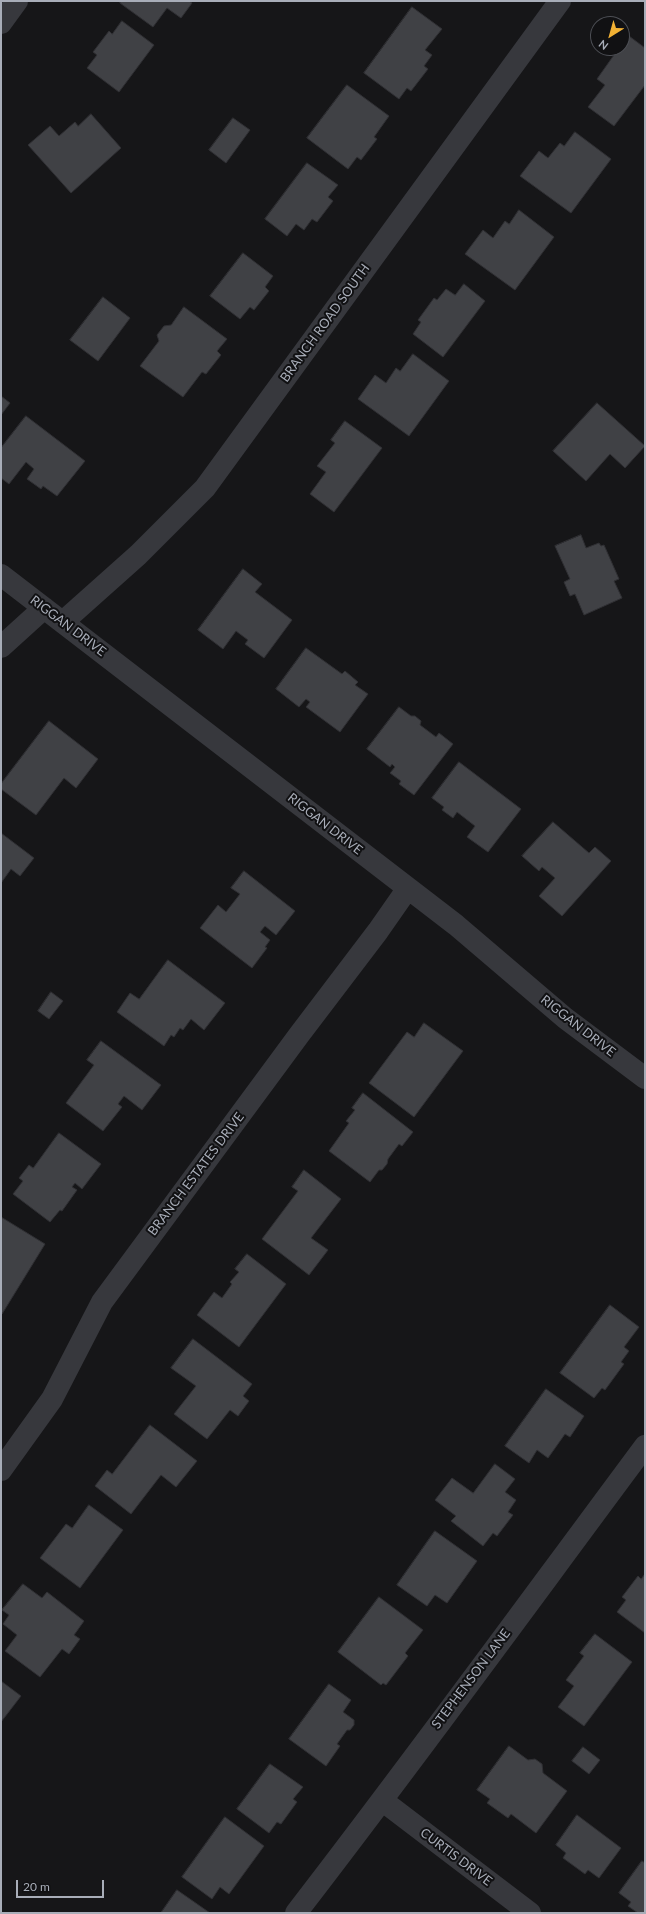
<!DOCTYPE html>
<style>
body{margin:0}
#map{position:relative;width:646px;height:1914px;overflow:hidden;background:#161618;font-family:Lato,sans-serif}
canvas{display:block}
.frame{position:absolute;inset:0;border:2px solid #a8adb8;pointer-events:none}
.north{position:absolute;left:590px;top:16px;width:40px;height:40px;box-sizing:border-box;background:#111113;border:1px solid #4d4f55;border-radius:50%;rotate:217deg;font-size:11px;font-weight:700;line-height:16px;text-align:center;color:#a8adb8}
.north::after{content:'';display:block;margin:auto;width:14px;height:18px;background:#f2b134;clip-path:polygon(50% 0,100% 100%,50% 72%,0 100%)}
.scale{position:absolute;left:16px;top:1880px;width:88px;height:18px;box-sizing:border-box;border:2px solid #a8adb8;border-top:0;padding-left:5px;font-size:12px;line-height:14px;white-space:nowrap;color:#a8adb8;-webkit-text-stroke:3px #111113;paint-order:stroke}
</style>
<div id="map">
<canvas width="646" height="1914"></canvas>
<div class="frame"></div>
<div class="north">N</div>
<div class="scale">20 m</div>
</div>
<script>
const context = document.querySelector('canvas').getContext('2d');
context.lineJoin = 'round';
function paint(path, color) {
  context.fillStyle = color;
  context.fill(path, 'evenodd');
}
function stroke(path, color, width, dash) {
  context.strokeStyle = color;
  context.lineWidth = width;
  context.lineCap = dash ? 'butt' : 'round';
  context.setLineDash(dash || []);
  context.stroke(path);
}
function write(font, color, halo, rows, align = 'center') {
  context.font = font + ' Lato,sans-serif';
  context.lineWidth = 4;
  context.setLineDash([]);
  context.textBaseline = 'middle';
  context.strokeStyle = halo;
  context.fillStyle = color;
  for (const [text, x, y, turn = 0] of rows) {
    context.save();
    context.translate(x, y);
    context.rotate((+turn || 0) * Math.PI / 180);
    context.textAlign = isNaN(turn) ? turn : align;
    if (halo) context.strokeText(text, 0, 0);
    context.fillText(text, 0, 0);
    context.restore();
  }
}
const building = new Path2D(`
 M 121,1 L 189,1 L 192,3 L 181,18 L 167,8 L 153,27 L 120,3 Z
 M 412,7 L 442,29 L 425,50 L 432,55 L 424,66 L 428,69 L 411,91 L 407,88 L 399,99 L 364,73 Z
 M 122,21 L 154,45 L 119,92 L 87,68 L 97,55 L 93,52 L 109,31 L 112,34 Z
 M 625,33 L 645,48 L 645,85 L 614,126 L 588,107 L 605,85 L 597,79 L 614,55 L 610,52 L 614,48 L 622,48 L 622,37 Z
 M 347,85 L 389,116 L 374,137 L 377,139 L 361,160 L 357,157 L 348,169 L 307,138 Z
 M 91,114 L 121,148 L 71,193 L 28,145 L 50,126 L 59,136 L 75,122 L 78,126 Z
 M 233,118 L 250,130 L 226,163 L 209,150 Z
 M 575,132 L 611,159 L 571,213 L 520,176 L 539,151 L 548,158 L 560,143 L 564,146 Z
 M 307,163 L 338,185 L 328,197 L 333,201 L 317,222 L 312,219 L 304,230 L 296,224 L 287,236 L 265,219 Z
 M 519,210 L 554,237 L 515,290 L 465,254 L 483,230 L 493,238 L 505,221 L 509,224 Z
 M 243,253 L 273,276 L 265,287 L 269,291 L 254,310 L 250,307 L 240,319 L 210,296 Z
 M 464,284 L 485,301 L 443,357 L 413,334 L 421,322 L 418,320 L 434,298 L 437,300 L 446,289 L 455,295 Z
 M 103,297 L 130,318 L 98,361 L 70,340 Z
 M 184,307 L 227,339 L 217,351 L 221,355 L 206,374 L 202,372 L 183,397 L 140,366 L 159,341 L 157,335 L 164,326 L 171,325 Z
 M 413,354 L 449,381 L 409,436 L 358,399 L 375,375 L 386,383 L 396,368 L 400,371 Z
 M 1,396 L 10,403 L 1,415 Z
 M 597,403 L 645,446 L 625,468 L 610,454 L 586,481 L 553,451 Z
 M 26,416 L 85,461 L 57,496 L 43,486 L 41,489 L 27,479 L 34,469 L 26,462 L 9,484 L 1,478 L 1,448 Z
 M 345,421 L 382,448 L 334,512 L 310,494 L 326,472 L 317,466 L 335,443 L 331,440 Z
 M 581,535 L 586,548 L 599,543 L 601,546 L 604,545 L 619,579 L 614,581 L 622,598 L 584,615 L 575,594 L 570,596 L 564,582 L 570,579 L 555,546 Z
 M 243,569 L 262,584 L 255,592 L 292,620 L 264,658 L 245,644 L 248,640 L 236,631 L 223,649 L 198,630 Z
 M 306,648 L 342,674 L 345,671 L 358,682 L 355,685 L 368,694 L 340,732 L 306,707 L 310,702 L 306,699 L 299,707 L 276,689 Z
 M 399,707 L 411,716 L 415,716 L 421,721 L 420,725 L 436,737 L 439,733 L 453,744 L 414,795 L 399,784 L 401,781 L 390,773 L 395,767 L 392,764 L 390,767 L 367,749 Z
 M 49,721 L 98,759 L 76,788 L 64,778 L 36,815 L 1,789 L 1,784 Z
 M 459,762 L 521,809 L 488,852 L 467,837 L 475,826 L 457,812 L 453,818 L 442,810 L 444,807 L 432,798 Z
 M 553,822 L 589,853 L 595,847 L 611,861 L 562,916 L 539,896 L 555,878 L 542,867 L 539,871 L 522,856 Z
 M 1,833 L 34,858 L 20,876 L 11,869 L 1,883 Z
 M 244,871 L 295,911 L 276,935 L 265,926 L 260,932 L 270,940 L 265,947 L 267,948 L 252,968 L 200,928 L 218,905 L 226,912 L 240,894 L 231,888 Z
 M 168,960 L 225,1003 L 204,1030 L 191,1019 L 183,1030 L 180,1028 L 174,1037 L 171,1035 L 164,1046 L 117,1012 L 130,993 L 139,999 Z
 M 51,992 L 63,1001 L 49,1019 L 38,1011 Z
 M 424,1023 L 463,1051 L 414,1117 L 369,1083 L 407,1032 L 414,1037 Z
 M 101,1041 L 161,1085 L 142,1110 L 124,1096 L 118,1104 L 122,1107 L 103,1131 L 66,1103 L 94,1065 L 87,1060 Z
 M 363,1093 L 413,1132 L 402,1146 L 399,1144 L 388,1159 L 387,1164 L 382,1170 L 379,1170 L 370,1182 L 329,1151 L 349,1123 L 346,1121 L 355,1110 L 352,1108 Z
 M 59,1133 L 101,1164 L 82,1189 L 75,1183 L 72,1187 L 77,1190 L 62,1211 L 60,1210 L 50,1222 L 13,1194 L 23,1181 L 19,1178 L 29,1165 L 33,1168 Z
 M 304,1170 L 341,1199 L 311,1238 L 328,1250 L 309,1275 L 262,1239 L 298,1191 L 292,1187 Z
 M 1,1217 L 45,1244 L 2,1314 L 1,1313 Z
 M 247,1254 L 286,1284 L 239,1347 L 197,1315 L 214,1292 L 222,1298 L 232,1284 L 230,1282 L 239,1272 L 235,1269 Z
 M 610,1305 L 639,1327 L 624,1347 L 629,1351 L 621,1362 L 624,1364 L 605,1390 L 602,1388 L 594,1398 L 560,1373 Z
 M 193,1339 L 252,1384 L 243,1396 L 249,1401 L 238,1416 L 230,1410 L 207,1439 L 174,1414 L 196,1386 L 171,1368 Z
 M 546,1389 L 584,1416 L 570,1437 L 565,1434 L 548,1458 L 537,1450 L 529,1463 L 505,1446 Z
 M 150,1425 L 197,1461 L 176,1487 L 161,1475 L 131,1514 L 95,1486 L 107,1470 L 112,1474 Z
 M 495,1464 L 515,1479 L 505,1492 L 516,1500 L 508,1512 L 513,1515 L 497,1536 L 493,1533 L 483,1546 L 451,1521 L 456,1516 L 435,1500 L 452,1478 L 473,1493 Z
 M 89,1505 L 123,1530 L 80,1588 L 40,1558 L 66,1524 L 72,1528 Z
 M 435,1531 L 477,1561 L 447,1603 L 435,1595 L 427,1606 L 397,1585 Z
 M 645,1574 L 645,1633 L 617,1612 L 626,1600 L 622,1597 L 638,1576 L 641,1579 Z
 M 23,1584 L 42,1598 L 47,1592 L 84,1621 L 74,1635 L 80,1639 L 69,1654 L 62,1649 L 40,1677 L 5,1651 L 17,1635 L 3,1624 L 9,1615 L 2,1610 Z
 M 379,1597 L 423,1630 L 405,1653 L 408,1656 L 386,1685 L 383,1683 L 381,1685 L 338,1652 Z
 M 595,1634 L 632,1662 L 584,1726 L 558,1707 L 574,1686 L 566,1680 L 584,1656 L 580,1653 Z
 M 1,1681 L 21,1696 L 1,1722 Z
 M 329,1684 L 351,1700 L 343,1712 L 354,1720 L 354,1725 L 350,1730 L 347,1730 L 337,1744 L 340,1746 L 326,1766 L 289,1739 Z
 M 509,1746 L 528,1760 L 535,1759 L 542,1764 L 543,1773 L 567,1791 L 536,1833 L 511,1814 L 508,1818 L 487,1803 L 490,1799 L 477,1790 Z
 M 583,1747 L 600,1760 L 589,1774 L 572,1761 Z
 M 270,1764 L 303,1787 L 293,1799 L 297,1802 L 281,1824 L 277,1822 L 269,1833 L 237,1809 Z
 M 577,1815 L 621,1848 L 599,1878 L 588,1870 L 585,1874 L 563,1858 L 566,1853 L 556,1845 Z
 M 225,1817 L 264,1846 L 229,1894 L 220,1887 L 212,1899 L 182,1877 Z
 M 642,1861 L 645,1863 L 645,1913 L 638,1913 L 628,1906 L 631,1902 L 619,1893 Z
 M 177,1890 L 210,1913 L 161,1913 Z`);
paint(building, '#404145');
stroke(building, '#303034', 1);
stroke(new Path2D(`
 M 1,23 L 17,1
 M 1,575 L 456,925 L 565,1018 L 645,1078
 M 64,621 L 138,555 L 205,488 L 560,1
 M 1,647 L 44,608
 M 1,1470 L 52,1399 L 102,1302 L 299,1035 L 378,931 L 408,888
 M 383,1801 L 530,1913
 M 296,1913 C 415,1759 529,1602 645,1446`), '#37383d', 22);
write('13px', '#a8adb8', '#111113', [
 ["BRANCH ROAD SOUTH",325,323,-54],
 ["RIGGAN DRIVE",68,626,37],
 ["RIGGAN DRIVE",325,824,38],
 ["RIGGAN DRIVE",578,1026,38],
 ["BRANCH ESTATES DRIVE",196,1174,-53],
 ["STEPHENSON LANE",471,1679,-53],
 ["CURTIS DRIVE",456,1857,37]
]);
</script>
